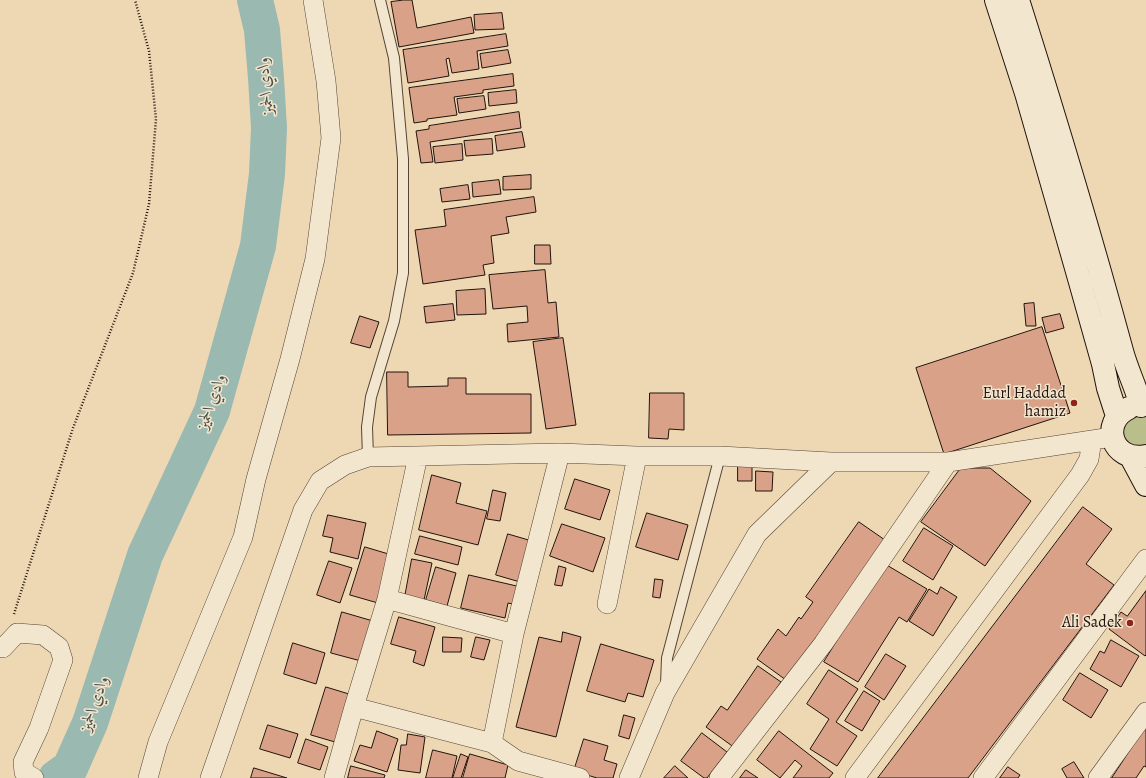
<!DOCTYPE html>
<meta charset="utf-8">
<style>
body{margin:0}
canvas{display:block;background:#edd8b3}
</style>
<canvas width="1146" height="778"></canvas>
<script>
const context = document.querySelector('canvas').getContext('2d');
context.lineJoin = 'round';
function paint(path, color) {
  context.fillStyle = color;
  context.fill(path, 'evenodd');
}
function stroke(path, color, width, dash) {
  context.strokeStyle = color;
  context.lineWidth = width;
  context.lineCap = dash ? 'butt' : 'round';
  context.setLineDash(dash || []);
  context.stroke(path);
}
function write(font, color, halo, rows, align = 'center') {
  context.font = font + ' Alegreya,Amiri,serif';
  context.lineWidth = 3;
  context.setLineDash([]);
  context.textBaseline = 'middle';
  context.strokeStyle = halo;
  context.fillStyle = color;
  for (const [text, x, y, turn = 0] of rows) {
    context.save();
    context.translate(x, y);
    context.rotate((+turn || 0) * Math.PI / 180);
    context.textAlign = isNaN(turn) ? turn : align;
    if (halo) context.strokeText(text, 0, 0);
    context.fillText(text, 0, 0);
    context.restore();
  }
}
paint(new Path2D(`
 M 1129,414 L 1143,415 L 1146,418 L 1146,444 L 1141,447 L 1127,447 L 1118,423 Z`), '#babe8b');
stroke(new Path2D(`
 M 56,778 L 70,768 L 90,723 L 145,555 L 212,411 L 258,246 L 267,174 L 269,128 L 266,78 L 262,30 L 255,0`), '#9ab9b1', 36);
const building = new Path2D(`
 M 404,0 L 412,0 L 417,28 L 471,17 L 474,33 L 399,47 L 391,2 Z
 M 502,13 L 504,29 L 475,30 L 474,15 Z
 M 506,34 L 508,46 L 477,51 L 479,69 L 452,73 L 449,58 L 446,59 L 449,76 L 408,83 L 403,50 Z
 M 508,50 L 511,63 L 482,68 L 480,54 Z
 M 513,74 L 514,86 L 483,90 L 483,93 L 454,97 L 457,115 L 427,119 L 427,121 L 414,123 L 409,88 Z
 M 516,90 L 517,103 L 489,106 L 488,93 Z
 M 484,96 L 486,109 L 459,113 L 457,99 Z
 M 519,112 L 521,128 L 430,142 L 433,162 L 421,163 L 416,131 L 429,129 L 429,126 Z
 M 522,132 L 525,147 L 497,151 L 495,136 Z
 M 492,139 L 493,154 L 466,156 L 464,141 Z
 M 462,144 L 463,160 L 435,163 L 433,147 Z
 M 531,175 L 531,189 L 503,190 L 503,177 Z
 M 499,180 L 501,194 L 473,197 L 472,183 Z
 M 468,185 L 470,199 L 442,202 L 440,189 Z
 M 534,197 L 536,212 L 506,217 L 509,233 L 491,236 L 494,263 L 483,265 L 485,275 L 423,284 L 415,230 L 446,226 L 444,210 Z
 M 535,245 L 550,245 L 551,264 L 535,264 Z
 M 545,270 L 548,303 L 556,302 L 559,337 L 508,342 L 507,324 L 528,322 L 527,306 L 493,309 L 489,275 Z
 M 485,289 L 486,314 L 457,315 L 456,291 Z
 M 1034,303 L 1036,326 L 1026,326 L 1024,304 Z
 M 453,304 L 455,320 L 426,323 L 424,307 Z
 M 1060,314 L 1064,328 L 1046,333 L 1042,318 Z
 M 360,316 L 379,322 L 370,348 L 351,343 Z
 M 1042,327 L 1070,413 L 944,454 L 916,368 Z
 M 563,338 L 576,425 L 546,429 L 533,342 Z
 M 387,372 L 408,372 L 408,387 L 448,386 L 448,378 L 466,378 L 466,394 L 531,394 L 531,433 L 388,435 Z
 M 650,393 L 684,393 L 684,430 L 669,429 L 668,439 L 649,438 Z
 M 738,466 L 752,466 L 752,481 L 738,481 Z
 M 961,468 L 990,468 L 1031,501 L 985,566 L 921,522 Z
 M 756,471 L 773,472 L 772,491 L 756,491 Z
 M 432,475 L 461,483 L 456,503 L 487,511 L 478,545 L 419,530 Z
 M 575,479 L 610,490 L 600,520 L 565,509 Z
 M 493,490 L 506,493 L 500,521 L 487,519 Z
 M 1083,507 L 1112,529 L 1086,564 L 1114,585 L 968,778 L 878,778 Z
 M 647,513 L 688,525 L 678,560 L 636,547 Z
 M 328,515 L 366,523 L 358,559 L 330,552 L 333,538 L 323,536 Z
 M 859,522 L 885,540 L 786,680 L 757,659 L 778,629 L 786,636 L 799,617 L 801,619 L 813,602 L 806,597 Z
 M 562,524 L 605,538 L 593,572 L 550,556 Z
 M 924,528 L 953,546 L 933,580 L 903,561 Z
 M 508,534 L 532,541 L 520,582 L 496,575 Z
 M 420,536 L 462,547 L 458,565 L 415,554 Z
 M 365,547 L 392,555 L 378,603 L 350,595 Z
 M 412,559 L 432,563 L 424,600 L 405,597 Z
 M 329,561 L 352,568 L 340,603 L 317,595 Z
 M 885,564 L 927,589 L 907,622 L 899,617 L 858,682 L 824,662 Z
 M 559,566 L 566,568 L 562,586 L 555,585 Z
 M 436,567 L 456,573 L 447,606 L 426,600 Z
 M 469,575 L 521,587 L 517,605 L 508,603 L 505,618 L 461,608 Z
 M 655,579 L 663,580 L 660,598 L 653,597 Z
 M 941,587 L 957,597 L 933,636 L 909,621 L 929,589 L 937,594 Z
 M 1146,591 L 1146,655 L 1145,656 L 1109,629 L 1121,612 L 1127,616 Z
 M 342,612 L 373,621 L 361,661 L 331,653 Z
 M 399,617 L 435,627 L 424,666 L 413,662 L 416,651 L 391,644 Z
 M 563,632 L 581,637 L 556,737 L 516,727 L 539,637 L 561,642 Z
 M 443,637 L 462,638 L 461,652 L 443,652 Z
 M 476,637 L 490,640 L 484,660 L 471,657 Z
 M 1111,640 L 1139,656 L 1121,687 L 1090,669 L 1100,651 L 1104,653 Z
 M 293,643 L 325,653 L 316,684 L 284,674 Z
 M 601,644 L 654,660 L 643,697 L 628,693 L 625,702 L 587,691 Z
 M 886,654 L 906,666 L 884,700 L 865,687 Z
 M 758,666 L 781,682 L 735,748 L 706,727 L 721,706 L 727,710 Z
 M 829,670 L 858,689 L 836,722 L 857,736 L 837,766 L 810,749 L 829,719 L 807,704 Z
 M 1080,673 L 1108,690 L 1091,718 L 1063,700 Z
 M 326,687 L 349,694 L 335,742 L 311,735 Z
 M 864,691 L 880,701 L 862,731 L 845,721 Z
 M 624,715 L 635,718 L 629,739 L 619,736 Z
 M 268,725 L 298,734 L 290,758 L 260,749 Z
 M 1146,726 L 1146,767 L 1144,766 L 1136,778 L 1112,778 Z
 M 377,731 L 398,739 L 387,772 L 354,761 L 360,745 L 371,748 Z
 M 779,731 L 833,773 L 829,778 L 793,778 L 802,766 L 795,760 L 780,778 L 757,760 Z
 M 702,733 L 727,752 L 707,778 L 704,778 L 681,761 Z
 M 408,734 L 425,737 L 420,773 L 398,770 L 401,745 L 406,745 Z
 M 306,739 L 328,747 L 320,770 L 298,763 Z
 M 584,739 L 608,746 L 604,760 L 617,764 L 613,778 L 597,778 L 574,771 Z
 M 433,750 L 457,756 L 452,778 L 426,778 Z
 M 461,754 L 468,757 L 461,778 L 453,778 Z
 M 470,754 L 508,765 L 505,778 L 463,778 Z
 M 1074,762 L 1084,778 L 1067,778 L 1062,769 Z
 M 351,766 L 385,775 L 384,778 L 348,778 Z
 M 675,766 L 688,778 L 664,778 Z
 M 1008,767 L 1020,775 L 1018,778 L 1000,778 Z
 M 254,768 L 287,778 L 251,778 Z
 M 746,770 L 758,778 L 740,778 Z`);
paint(building, '#d9a188');
stroke(building, '#22130d', 1);
const lane = new Path2D(`
 M 368,457 L 367,427 L 371,397 L 394,321 L 403,273 L 403,159 L 394,58 L 380,0
 M 666,685 L 667,658 L 720,456`);
const street = new Path2D(`
 M 387,599 L 514,634
 M 607,604 L 637,456
 M 3,648 L 17,633 L 43,635 L 59,647 L 63,660 L 39,728 L 23,762 L 24,772 L 34,778
 M 354,707 L 492,743 L 518,761 L 580,778
 M 492,743 L 514,634 L 560,453
 M 148,778 L 158,742 L 243,537 L 256,479 L 290,359 L 315,259 L 331,138 L 326,81 L 313,0
 M 210,778 L 303,510 L 320,481 L 345,465 L 368,457 L 560,453 L 637,456 L 720,456 L 831,462 L 948,462 L 1112,437
 M 334,778 L 354,707 L 387,599 L 418,456
 M 629,778 L 665,693 L 757,534 L 831,462
 M 719,778 L 823,644 L 948,462
 M 855,778 L 1080,475 L 1089,459 L 1092,440
 M 983,778 L 1146,559
 M 1098,778 L 1146,712`);
const secondary = new Path2D(`
 M 996,0 L 1026,93 L 1080,282 L 1103,364 L 1108,388 L 1117,416
 M 1018,0 C 1055,117 1090,233 1122,351 C 1127,370 1136,387 1141,406
 M 1129,408 C 1099,422 1112,463 1146,456
 M 1131,457 L 1146,485`);
stroke(lane, '#554436', 12);
stroke(street, '#554436', 20);
stroke(secondary, '#22130d', 24);
stroke(new Path2D(`
 M 14,614 L 73,428 L 133,273 L 149,204 L 156,119 L 149,51 L 135,0`), '#22130d', 2.5, [1, 2]);
stroke(lane, '#f3e6ce', 10);
stroke(street, '#f3e6ce', 19);
stroke(secondary, '#f3e6ce', 22);
for (const [x, y, r, color] of [
 [1074,403,4,"#8f2418"],
 [1130,623,4,"#8f2418"]
]) {
  const dot = new Path2D();
  dot.arc(x, y, r, 0, 2 * Math.PI);
  context.fillStyle = color;
  context.fill(dot);
  stroke(dot, '#f3e6ce', 1.5);
}
write('16px', '#22130d', '#f3e6ce', [
 ["Eurl Haddad",1066,394],
 ["hamiz",1066,412],
 ["Ali Sadek",1122,623]
], 'right');
write('italic 17px', '#4c4d46', '#f3e6ce', [
 ["وادي الحميز",266,86,-95],
 ["وادي الحميز",212,402,-71],
 ["وادي الحميز",95,704,-71]
]);
</script>
